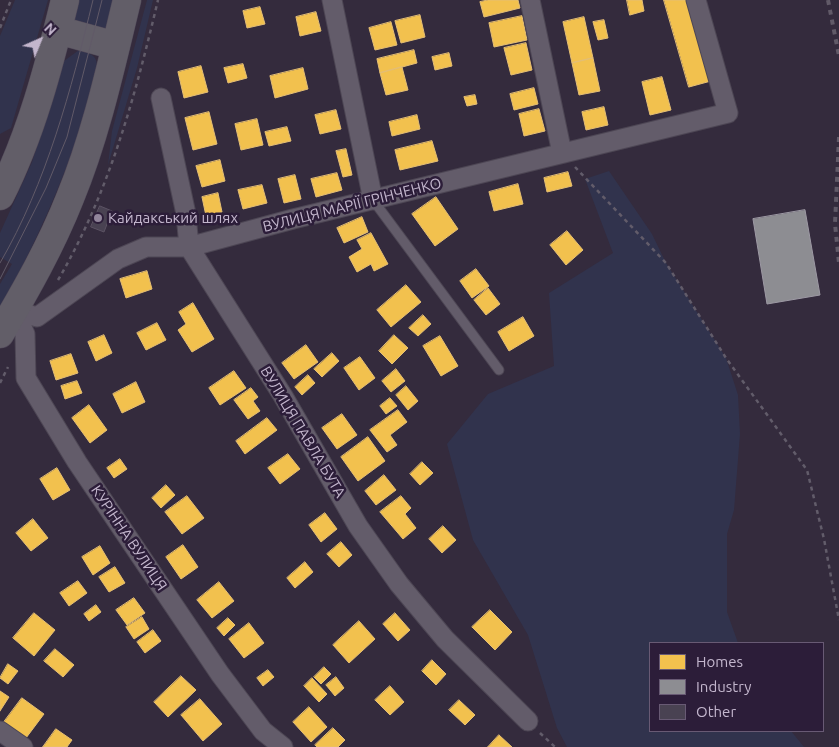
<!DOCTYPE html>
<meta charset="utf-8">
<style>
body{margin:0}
#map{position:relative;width:839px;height:747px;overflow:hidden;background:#342b3d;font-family:Ubuntu,sans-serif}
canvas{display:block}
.legend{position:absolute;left:649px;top:642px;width:175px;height:90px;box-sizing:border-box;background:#2c1d39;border:1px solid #685a74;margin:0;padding:6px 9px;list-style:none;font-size:15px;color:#c3b6cd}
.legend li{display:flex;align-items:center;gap:10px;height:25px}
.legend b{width:25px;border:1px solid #685a74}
.north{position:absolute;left:15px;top:15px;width:50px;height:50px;-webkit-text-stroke:4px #2c1d39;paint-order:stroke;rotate:44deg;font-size:14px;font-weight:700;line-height:20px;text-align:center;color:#c3b6cd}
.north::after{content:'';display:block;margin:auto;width:18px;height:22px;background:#c3b6cd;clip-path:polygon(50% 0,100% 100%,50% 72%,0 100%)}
</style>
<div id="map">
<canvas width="839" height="747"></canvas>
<ul class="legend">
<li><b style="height:14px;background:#f2c14e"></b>Homes</li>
<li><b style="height:14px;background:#8d8d92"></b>Industry</li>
<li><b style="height:14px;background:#494252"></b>Other</li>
</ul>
<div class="north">N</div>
</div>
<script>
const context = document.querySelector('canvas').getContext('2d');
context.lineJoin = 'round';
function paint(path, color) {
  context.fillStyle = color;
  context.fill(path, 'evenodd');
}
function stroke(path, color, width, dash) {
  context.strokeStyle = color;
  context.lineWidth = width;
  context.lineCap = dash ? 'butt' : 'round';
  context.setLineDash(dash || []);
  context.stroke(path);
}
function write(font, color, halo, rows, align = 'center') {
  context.font = font + ' Ubuntu,sans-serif';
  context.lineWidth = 5;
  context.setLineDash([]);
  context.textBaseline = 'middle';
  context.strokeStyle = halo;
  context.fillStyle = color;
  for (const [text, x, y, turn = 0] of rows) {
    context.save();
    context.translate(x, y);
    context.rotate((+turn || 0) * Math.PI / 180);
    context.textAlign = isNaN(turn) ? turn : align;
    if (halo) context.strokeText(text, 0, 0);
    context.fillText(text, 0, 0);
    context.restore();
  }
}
paint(new Path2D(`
 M 15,0 L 48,0 L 11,128 L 0,134 L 0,36 Z
 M 79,0 L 116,0 L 109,32 L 73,24 Z
 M 147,0 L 153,0 L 137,68 L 108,165 L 112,131 Z
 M 79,50 C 88,53 97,54 97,66 C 98,81 90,99 85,113 C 64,182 34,246 0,309 L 0,284 L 12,264 L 0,257 L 0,233 L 32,162 L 64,61 Z
 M 609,171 L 652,234 L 666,263 L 726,358 L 738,395 L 740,434 L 734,510 L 727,534 L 727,612 L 738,643 L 650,643 L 650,731 L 791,731 L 804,747 L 567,747 L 557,728 L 528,635 L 473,540 L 447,444 L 488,394 L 554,366 L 549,293 L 613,253 L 585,179 Z`), '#31334d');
const homes = new Path2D(`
 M 488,0 L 518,0 L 520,8 L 484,17 L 480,2 Z
 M 627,0 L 642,0 L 644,11 L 630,15 Z
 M 664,0 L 689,0 L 711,81 L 689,87 Z
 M 260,7 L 265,24 L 247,28 L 243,11 Z
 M 316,12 L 321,31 L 300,36 L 296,17 Z
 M 420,15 L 425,37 L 401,43 L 395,21 Z
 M 522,16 L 527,40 L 494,47 L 489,23 Z
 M 584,17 L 593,58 L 572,63 L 563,22 Z
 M 604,20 L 608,38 L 598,40 L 593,22 Z
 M 391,22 L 397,45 L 375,50 L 369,28 Z
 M 526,43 L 532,70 L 511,75 L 504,48 Z
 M 414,50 L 417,63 L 380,73 L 377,59 Z
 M 449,53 L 452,66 L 435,70 L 432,57 Z
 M 593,58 L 600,91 L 579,95 L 572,63 Z
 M 243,64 L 247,78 L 228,83 L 224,68 Z
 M 201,66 L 208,92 L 184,98 L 178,72 Z
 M 402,67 L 408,90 L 386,95 L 380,73 Z
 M 303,68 L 308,89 L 275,98 L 270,76 Z
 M 662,77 L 671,110 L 650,115 L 642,82 Z
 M 534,88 L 538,104 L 514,110 L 510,94 Z
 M 475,95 L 477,104 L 467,106 L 464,97 Z
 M 604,107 L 608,125 L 586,130 L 582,112 Z
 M 539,109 L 545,131 L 524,136 L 519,114 Z
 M 336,110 L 341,129 L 320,134 L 315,115 Z
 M 209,112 L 217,144 L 193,150 L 185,118 Z
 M 417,115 L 420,129 L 392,136 L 389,122 Z
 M 257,119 L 263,145 L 241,150 L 235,124 Z
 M 287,127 L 291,141 L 269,146 L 265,132 Z
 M 432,141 L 438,161 L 400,170 L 395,150 Z
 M 346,149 L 352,175 L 343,177 L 336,151 Z
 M 220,160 L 225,181 L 202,187 L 196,166 Z
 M 568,172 L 572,186 L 547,192 L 544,178 Z
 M 337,173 L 342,190 L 316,197 L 311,179 Z
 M 295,175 L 301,199 L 284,203 L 278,179 Z
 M 518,184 L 523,204 L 494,211 L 489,192 Z
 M 262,185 L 267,203 L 243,209 L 238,190 Z
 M 218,193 L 222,212 L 206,216 L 202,197 Z
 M 436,197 L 458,229 L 435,246 L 412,214 Z
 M 362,217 L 368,232 L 344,243 L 337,228 Z
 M 567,231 L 583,250 L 566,265 L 550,245 Z
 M 371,233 L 388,264 L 374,271 L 371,264 L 357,272 L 349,257 L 362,249 L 357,240 Z
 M 476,269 L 489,286 L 472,298 L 460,281 Z
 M 147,271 L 152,289 L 126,298 L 120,279 Z
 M 406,285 L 421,302 L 391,327 L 377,310 Z
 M 488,288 L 500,304 L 486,315 L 474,300 Z
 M 193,303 L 214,339 L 192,352 L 178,330 L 186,324 L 179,312 Z
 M 423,315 L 431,324 L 418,336 L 409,328 Z
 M 523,317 L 534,336 L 509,351 L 498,332 Z
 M 157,323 L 166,340 L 146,350 L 137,333 Z
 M 104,335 L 112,353 L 96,361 L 88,342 Z
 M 394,335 L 408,348 L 392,364 L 379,351 Z
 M 440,336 L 458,366 L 441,376 L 423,346 Z
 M 306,345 L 318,362 L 294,379 L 282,363 Z
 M 332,353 L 339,361 L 322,377 L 314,369 Z
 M 71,354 L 78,373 L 56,380 L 50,361 Z
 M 360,357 L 375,378 L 359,390 L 344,368 Z
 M 396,369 L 405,381 L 391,392 L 382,381 Z
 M 234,371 L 246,388 L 220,405 L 209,388 Z
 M 308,375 L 315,383 L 302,395 L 295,387 Z
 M 77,381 L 82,393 L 65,399 L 61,386 Z
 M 136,382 L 145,402 L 122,413 L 113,394 Z
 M 406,386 L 418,401 L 408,410 L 396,395 Z
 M 251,388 L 258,397 L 253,401 L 260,411 L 248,419 L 234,400 Z
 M 390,398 L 397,406 L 386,414 L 380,406 Z
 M 89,405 L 107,430 L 90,443 L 72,418 Z
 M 398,410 L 407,422 L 390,435 L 397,445 L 387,452 L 370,430 Z
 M 342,414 L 357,435 L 337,449 L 322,428 Z
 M 267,418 L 277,430 L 245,454 L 236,441 Z
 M 368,437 L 385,461 L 358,481 L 341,457 Z
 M 288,454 L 300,469 L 280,484 L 268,468 Z
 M 120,459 L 127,469 L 114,478 L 107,468 Z
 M 422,462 L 433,473 L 420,485 L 410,474 Z
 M 57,468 L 70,490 L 53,500 L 40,479 Z
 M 384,475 L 396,490 L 376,505 L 365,491 Z
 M 166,485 L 175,495 L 161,508 L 152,498 Z
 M 187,496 L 204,518 L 182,534 L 165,512 Z
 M 401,496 L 411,508 L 405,514 L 416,528 L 403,539 L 380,512 Z
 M 325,513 L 337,529 L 321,542 L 309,525 Z
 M 33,519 L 48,538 L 31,551 L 16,533 Z
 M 443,526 L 456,540 L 442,553 L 429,539 Z
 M 341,542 L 352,555 L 339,567 L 327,554 Z
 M 183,545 L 198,567 L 181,579 L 166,557 Z
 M 100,546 L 110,563 L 93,575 L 82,557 Z
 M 305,562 L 313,572 L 295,588 L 287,578 Z
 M 115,567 L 125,583 L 109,592 L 99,577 Z
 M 78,581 L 87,593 L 69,606 L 60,593 Z
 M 219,582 L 234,601 L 212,618 L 197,600 Z
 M 134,598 L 145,613 L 127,625 L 116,610 Z
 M 96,605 L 101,612 L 89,621 L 84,614 Z
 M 490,610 L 512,632 L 495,650 L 472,627 Z
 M 34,613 L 55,630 L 34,656 L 13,638 Z
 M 395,613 L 410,630 L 398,641 L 383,624 Z
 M 142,617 L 149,629 L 134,639 L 126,627 Z
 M 228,618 L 235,625 L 224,636 L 217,628 Z
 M 359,621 L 375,639 L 349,663 L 333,645 Z
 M 249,623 L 264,643 L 244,658 L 229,639 Z
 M 153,630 L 161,641 L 145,653 L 137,642 Z
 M 55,649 L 74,665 L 63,677 L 44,661 Z
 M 432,660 L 446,674 L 436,685 L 422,671 Z
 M 8,664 L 18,671 L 8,684 L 0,678 Z
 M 324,667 L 331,674 L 321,684 L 314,677 Z
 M 268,670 L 274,677 L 263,686 L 257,678 Z
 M 181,676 L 196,690 L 168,717 L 154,702 Z
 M 336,677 L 344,688 L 335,696 L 326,685 Z
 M 312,678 L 327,694 L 319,702 L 304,686 Z
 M 390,686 L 404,702 L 390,715 L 375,700 Z
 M 0,691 L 9,697 L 0,711 Z
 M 22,698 L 44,714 L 26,738 L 4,722 Z
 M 200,699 L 222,724 L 203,741 L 181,715 Z
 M 459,700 L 475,715 L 465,725 L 449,710 Z
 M 309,707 L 327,727 L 311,742 L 293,722 Z
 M 333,728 L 345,740 L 338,747 L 317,747 L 315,745 Z
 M 56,729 L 72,740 L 67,747 L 43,747 Z
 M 499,735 L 512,747 L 488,747 Z`);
paint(homes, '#f2c14e');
stroke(homes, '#e4be74', 1);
const industry = new Path2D(`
 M 805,210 L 820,295 L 767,304 L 753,219 Z`);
paint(industry, '#8d8d92');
stroke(industry, '#9d99a4', 1);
const building = new Path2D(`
 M 100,206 L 112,211 L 104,232 L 91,227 Z`);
paint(building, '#494252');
stroke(building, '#5c5364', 1);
const service = new Path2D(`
 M 373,200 L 499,370`);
const minor = new Path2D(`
 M 332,0 L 373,200
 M 530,0 L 562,153
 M 161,98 L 186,214 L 189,247 L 283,396 L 358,526 L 399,584 L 445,639 L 528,721
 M 14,310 L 37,317 L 118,259 L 146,247 L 189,247 L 293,219 L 728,113 L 696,0
 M 14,310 L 25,334 L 26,378 L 77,462 L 220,674 L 263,731 L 283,747
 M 0,731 L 23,747`);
const trunk = new Path2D(`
 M 58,30 L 116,46
 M 0,196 C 31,135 49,66 65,0
 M 0,334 C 26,290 51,246 70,198 C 96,135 111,66 127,0`);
stroke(service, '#4d4654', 11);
stroke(minor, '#4d4654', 21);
stroke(trunk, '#504858', 29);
stroke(new Path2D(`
 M 0,28 L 11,0
 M 575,167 L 666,263 L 726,358 L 807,470 L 824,539 L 839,620
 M 58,280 C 109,193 135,97 158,0
 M 0,383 L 8,367
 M 540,733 L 555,747`), '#625c6a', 2.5, [4, 4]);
stroke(service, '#635c6a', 9);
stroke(minor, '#635c6a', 19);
stroke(trunk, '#625e68', 28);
stroke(new Path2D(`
 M 0,263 C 47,182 71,90 93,0
 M 0,279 L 46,188 L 67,137 L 102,0`), '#615a68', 1);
stroke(new Path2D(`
 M 828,0 L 839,56
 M 839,137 L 835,224 L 839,263`), '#615a68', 4, [5, 5]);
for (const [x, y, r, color] of [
 [98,218,5,"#91859b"]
]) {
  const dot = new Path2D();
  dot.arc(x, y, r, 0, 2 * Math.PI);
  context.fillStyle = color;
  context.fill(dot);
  stroke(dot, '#2c1d39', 2);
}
write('15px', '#c3b6cd', '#2c1d39', [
 ["ВУЛИЦЯ МАРІЇ ГРІНЧЕНКО",352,205,-14],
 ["ВУЛИЦЯ ПАВЛА БУТА",303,432,59],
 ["КУРІННА ВУЛИЦЯ",129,538,56]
]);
write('15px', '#c3b6cd', '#2c1d39', [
 ["Кайдакський шлях",108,218]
], 'left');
</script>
